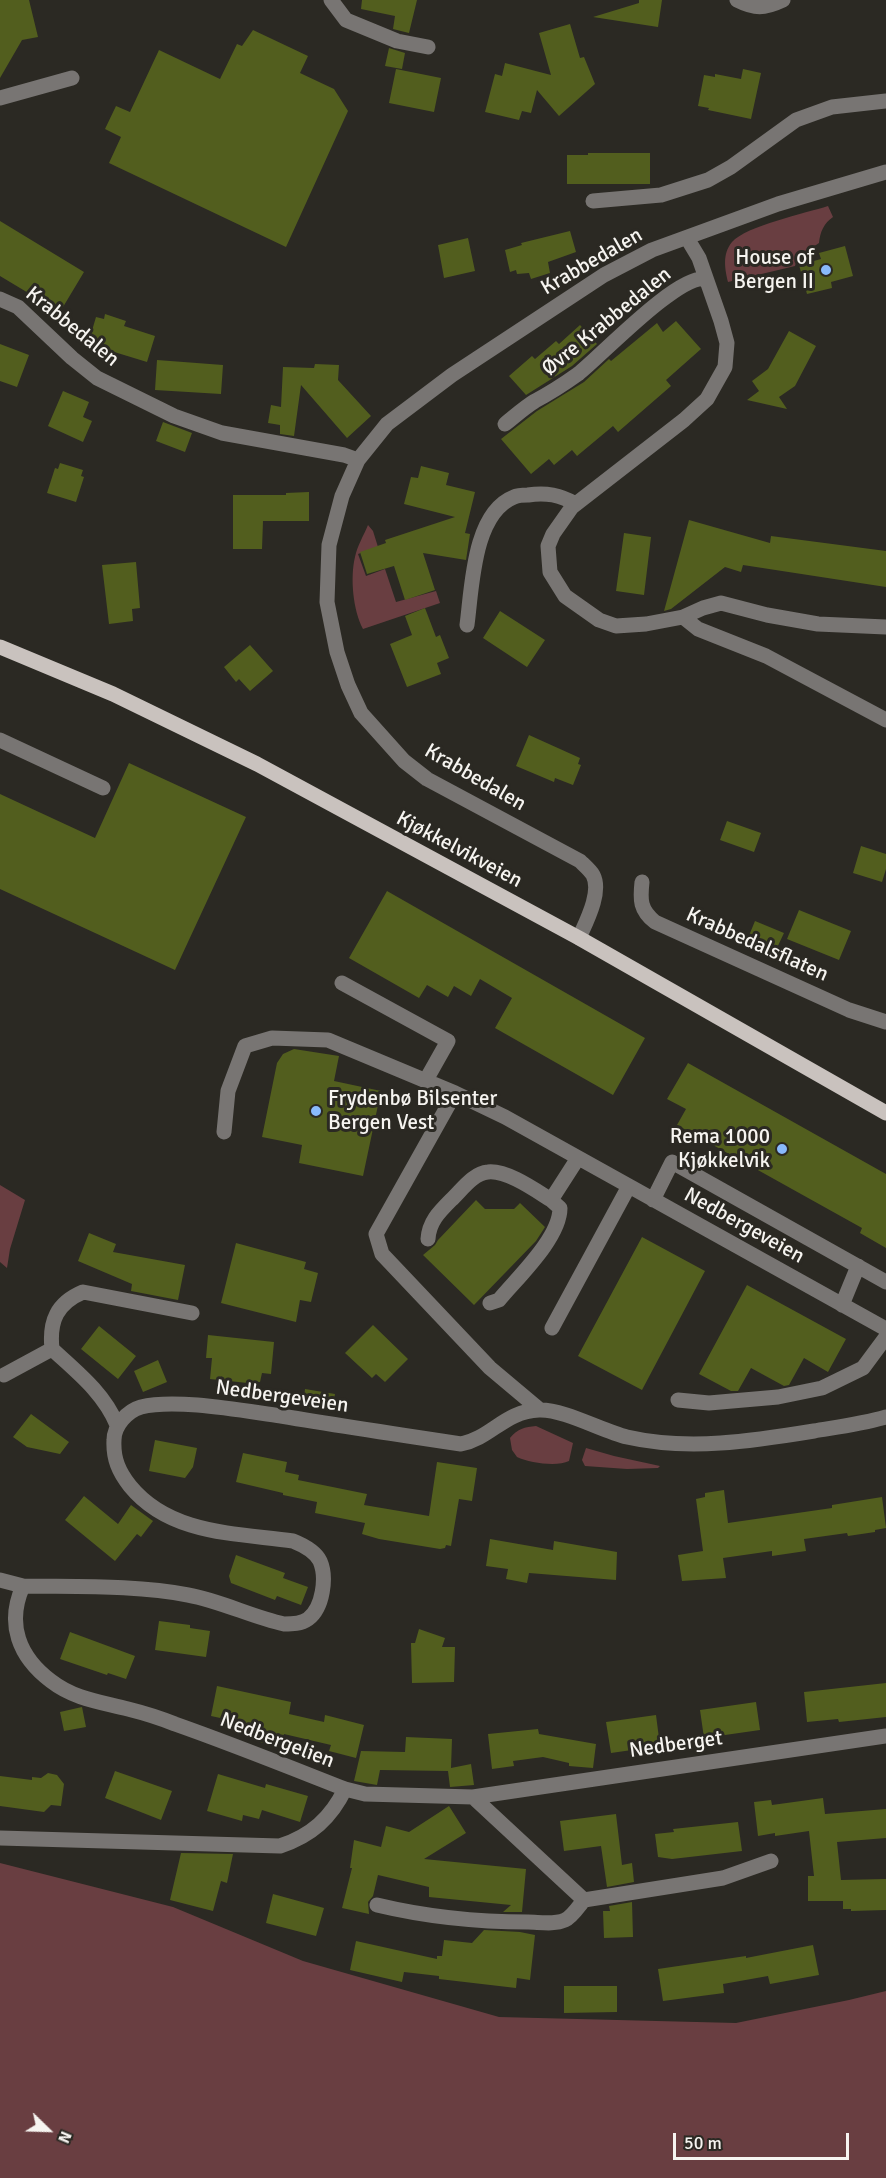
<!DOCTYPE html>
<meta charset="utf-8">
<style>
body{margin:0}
#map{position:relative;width:886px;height:2178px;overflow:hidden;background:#2b2923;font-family:Signika,sans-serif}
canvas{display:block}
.north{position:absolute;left:18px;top:2100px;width:60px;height:60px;-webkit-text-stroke:4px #2b2923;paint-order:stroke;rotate:113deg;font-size:16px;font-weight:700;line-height:24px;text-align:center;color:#f6f4f0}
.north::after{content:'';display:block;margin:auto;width:21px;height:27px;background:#f6f4f0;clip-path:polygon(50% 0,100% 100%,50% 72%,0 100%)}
.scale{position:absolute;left:673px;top:2133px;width:176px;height:27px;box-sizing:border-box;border:3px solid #f6f4f0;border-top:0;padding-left:8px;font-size:18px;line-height:21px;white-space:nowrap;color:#f6f4f0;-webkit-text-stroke:4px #2b2923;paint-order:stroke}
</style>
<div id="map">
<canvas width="886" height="2178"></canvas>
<div class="north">N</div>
<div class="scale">50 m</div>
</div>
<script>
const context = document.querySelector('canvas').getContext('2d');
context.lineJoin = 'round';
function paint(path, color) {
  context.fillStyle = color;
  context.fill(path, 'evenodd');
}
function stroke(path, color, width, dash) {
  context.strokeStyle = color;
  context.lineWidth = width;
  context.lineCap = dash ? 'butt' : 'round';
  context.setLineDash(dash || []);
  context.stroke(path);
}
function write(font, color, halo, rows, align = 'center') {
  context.font = font + ' Signika,sans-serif';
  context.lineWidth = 6;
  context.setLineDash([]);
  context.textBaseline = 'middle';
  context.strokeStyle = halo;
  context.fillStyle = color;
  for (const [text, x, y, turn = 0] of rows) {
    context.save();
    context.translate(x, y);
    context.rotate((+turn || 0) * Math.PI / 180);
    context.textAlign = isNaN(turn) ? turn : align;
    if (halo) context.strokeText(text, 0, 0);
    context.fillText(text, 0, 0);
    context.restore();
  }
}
paint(new Path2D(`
 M 828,206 L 833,217 C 824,223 820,232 819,243 L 797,258 L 795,266 L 728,282 C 725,269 722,254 732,242 C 746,226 806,213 828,206 Z
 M 368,525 L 373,531 L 378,547 L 358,554 L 366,576 L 385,569 L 396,602 L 436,591 L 440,603 L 363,629 C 353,610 350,578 355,557 C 357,546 364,535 368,525 Z
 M 0,1185 L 25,1200 L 10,1249 L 7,1268 L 0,1262 Z
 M 536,1426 L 573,1443 L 569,1461 C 557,1467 530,1463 517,1457 L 512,1450 L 510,1438 C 517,1429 525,1427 536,1426 Z
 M 586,1448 L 614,1456 L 660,1466 L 658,1468 L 627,1469 L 585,1466 L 582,1460 Z
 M 0,1863 L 173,1907 L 303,1961 L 499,2017 L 736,2023 L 849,2000 L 886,1991 L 886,2178 L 0,2178 Z`), '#693e41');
paint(new Path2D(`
 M 0,0 L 29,0 L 38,37 L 22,40 L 0,78 Z
 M 362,0 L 417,0 L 409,33 L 393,29 L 395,16 L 361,9 Z
 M 639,0 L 662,0 L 658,27 L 593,17 L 639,3 Z
 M 570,24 L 580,58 L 584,57 L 595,84 L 559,116 L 537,90 L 531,113 L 522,111 L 519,120 L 485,112 L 495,74 L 502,76 L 505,63 L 551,75 L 539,33 Z
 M 253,30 L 308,56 L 300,73 L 334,89 L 348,111 L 286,247 L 109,163 L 121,137 L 105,129 L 116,106 L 130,112 L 159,50 L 220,79 L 237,44 L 242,46 Z
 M 389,48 L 405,53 L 402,69 L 385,66 Z
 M 396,69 L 441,78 L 434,112 L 389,103 Z
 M 743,69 L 761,73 L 751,119 L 708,110 L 709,108 L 698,106 L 704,75 L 715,77 L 715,74 L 741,79 Z
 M 588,153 L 650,153 L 650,184 L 567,184 L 567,155 L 588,155 Z
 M 0,221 L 84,272 L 60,312 L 0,276 Z
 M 570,231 L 576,252 L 548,262 L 550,273 L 531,279 L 529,273 L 517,274 L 516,270 L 510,272 L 505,250 L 522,245 L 521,243 Z
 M 468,238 L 475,271 L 444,278 L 438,245 Z
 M 845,246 L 853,276 L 831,282 L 832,288 L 807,294 L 799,265 L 821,259 L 819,253 Z
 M 105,314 L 126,321 L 124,326 L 155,336 L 147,362 L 88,344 L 96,317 L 104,319 Z
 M 676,321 L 701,349 L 666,380 L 671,386 L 618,432 L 613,426 L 577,456 L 572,450 L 554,465 L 549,459 L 531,474 L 501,439 L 537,411 L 584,382 L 609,359 L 611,361 L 657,323 L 663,332 Z
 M 580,325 L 597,344 L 572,366 L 526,395 L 509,376 L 532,356 L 535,359 L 556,341 L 559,344 Z
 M 789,331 L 816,346 L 795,386 L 779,397 L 787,409 L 747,400 L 759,391 L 752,381 L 768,369 Z
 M 0,344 L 29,355 L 17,387 L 0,381 Z
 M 157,360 L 223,365 L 221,394 L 155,390 Z
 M 315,364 L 339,365 L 338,380 L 371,416 L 347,438 L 301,385 L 294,436 L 280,434 L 280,425 L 268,423 L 271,405 L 281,407 L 283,367 L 314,368 Z
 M 63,391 L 89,402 L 83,417 L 92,421 L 83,442 L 48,426 Z
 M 163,422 L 192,433 L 185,452 L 156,441 Z
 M 60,463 L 83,470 L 81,476 L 84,477 L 76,502 L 47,493 L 55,468 L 58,469 Z
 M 421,466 L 449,473 L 446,485 L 475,492 L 465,533 L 470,534 L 466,560 L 423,553 L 435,590 L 405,600 L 394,566 L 367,574 L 360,552 L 386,543 L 385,540 L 455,517 L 404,504 L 411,477 L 418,478 Z
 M 309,492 L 309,521 L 263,521 L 262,549 L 233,549 L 233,495 L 286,495 L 286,493 Z
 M 689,520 L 770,543 L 771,536 L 886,551 L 886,587 L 743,565 L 741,572 L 725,567 L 671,609 L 664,611 Z
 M 624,533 L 651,537 L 644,595 L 616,591 Z
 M 136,562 L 140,608 L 132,609 L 133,621 L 109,624 L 102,565 Z
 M 425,608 L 436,637 L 440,635 L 449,658 L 437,663 L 441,674 L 407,687 L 390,644 L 412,635 L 405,616 Z
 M 500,611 L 545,640 L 527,667 L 483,638 Z
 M 250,645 L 273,671 L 250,691 L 239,679 L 236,682 L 224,667 Z
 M 529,735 L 580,758 L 578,764 L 581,765 L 573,785 L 555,778 L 554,782 L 516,766 Z
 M 129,763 L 246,817 L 175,970 L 0,889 L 0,794 L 95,838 Z
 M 727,821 L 761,833 L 754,852 L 720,840 Z
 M 861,846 L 886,854 L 886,869 L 882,882 L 853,873 Z
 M 387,891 L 645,1038 L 613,1095 L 495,1028 L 512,998 L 480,979 L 471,996 L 454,986 L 448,997 L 427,985 L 419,998 L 349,958 Z
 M 799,910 L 851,931 L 839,960 L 787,939 Z
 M 755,921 L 784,933 L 776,950 L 748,938 Z
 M 294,1049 L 339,1056 L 334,1081 L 381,1091 L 363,1176 L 299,1163 L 302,1145 L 262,1137 L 277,1063 L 283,1054 Z
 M 688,1063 L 886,1174 L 886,1248 L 860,1233 L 862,1228 L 677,1125 L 686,1109 L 667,1099 Z
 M 476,1200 L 485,1209 L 514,1209 L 520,1203 L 545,1227 L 536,1241 L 474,1305 L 423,1255 L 435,1245 L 438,1240 Z
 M 89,1233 L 116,1244 L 113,1252 L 185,1265 L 178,1300 L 131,1291 L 132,1284 L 78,1261 Z
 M 642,1237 L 705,1271 L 642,1390 L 578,1356 Z
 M 236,1243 L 306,1262 L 304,1269 L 318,1273 L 311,1302 L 300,1300 L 296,1322 L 221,1303 Z
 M 747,1285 L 846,1339 L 828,1372 L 804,1358 L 789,1385 L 784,1386 L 751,1368 L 738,1391 L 731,1391 L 699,1374 Z
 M 373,1325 L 408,1359 L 385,1382 L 376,1374 L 372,1378 L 345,1353 Z
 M 99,1326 L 136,1356 L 118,1379 L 81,1349 Z
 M 208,1335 L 274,1342 L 271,1374 L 262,1373 L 260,1382 L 257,1382 L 257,1384 L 210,1379 L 212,1358 L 206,1358 Z
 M 158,1360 L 167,1382 L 143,1392 L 134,1371 Z
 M 305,1389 L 335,1394 L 332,1412 L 303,1407 Z
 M 31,1414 L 69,1442 L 60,1454 L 27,1447 L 13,1437 Z
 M 155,1440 L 197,1448 L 193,1467 L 185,1478 L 149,1471 Z
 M 243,1453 L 287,1462 L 285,1472 L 299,1475 L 298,1480 L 367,1494 L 364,1505 L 429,1516 L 437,1462 L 477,1468 L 472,1501 L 459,1499 L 451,1546 L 446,1545 L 445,1548 L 440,1549 L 379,1539 L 362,1534 L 365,1523 L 315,1513 L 317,1502 L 283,1495 L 283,1493 L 236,1482 Z
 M 724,1490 L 728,1523 L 832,1508 L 832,1505 L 882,1497 L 886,1528 L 875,1530 L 875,1532 L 848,1536 L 847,1533 L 804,1539 L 806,1551 L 772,1556 L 772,1551 L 723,1558 L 726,1578 L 682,1581 L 678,1555 L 703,1551 L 696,1499 L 705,1497 L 705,1493 Z
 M 84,1496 L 118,1524 L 131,1505 L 153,1521 L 141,1537 L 137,1534 L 115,1561 L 65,1520 Z
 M 490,1539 L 553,1550 L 554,1541 L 617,1552 L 616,1580 L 529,1573 L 527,1583 L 506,1579 L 508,1569 L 486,1566 Z
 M 236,1555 L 285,1573 L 283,1578 L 308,1587 L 301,1605 L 277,1596 L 275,1600 L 231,1583 L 229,1576 Z
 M 159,1621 L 190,1625 L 190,1628 L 210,1631 L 206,1657 L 155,1650 Z
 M 419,1629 L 445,1638 L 442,1647 L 455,1647 L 454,1682 L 412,1683 L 411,1643 L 415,1643 Z
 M 70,1632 L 135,1656 L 126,1679 L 108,1673 L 107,1675 L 60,1659 Z
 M 886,1683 L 886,1717 L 839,1722 L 838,1719 L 807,1722 L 804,1692 Z
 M 217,1686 L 291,1702 L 289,1714 L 324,1722 L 325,1715 L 364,1725 L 356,1758 L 329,1751 L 331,1745 L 284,1734 L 281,1746 L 259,1742 L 262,1727 L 211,1716 Z
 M 756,1702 L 760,1730 L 704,1738 L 700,1710 Z
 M 82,1707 L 86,1727 L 64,1731 L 60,1712 Z
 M 656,1715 L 660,1746 L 611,1753 L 606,1722 Z
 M 538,1729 L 539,1734 L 596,1744 L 593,1768 L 569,1766 L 569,1763 L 543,1757 L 513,1761 L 514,1766 L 492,1769 L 488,1734 Z
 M 406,1737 L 452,1739 L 451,1768 L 471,1764 L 474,1785 L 450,1787 L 448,1771 L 380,1770 L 377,1785 L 354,1781 L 361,1751 L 405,1752 Z
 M 115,1771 L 172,1791 L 161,1820 L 105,1798 Z
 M 48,1773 L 57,1775 L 64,1784 L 61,1806 L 51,1805 L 44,1812 L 0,1806 L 0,1776 L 32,1780 L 32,1777 L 41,1778 Z
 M 218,1774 L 265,1788 L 266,1784 L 308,1796 L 300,1822 L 262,1810 L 259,1819 L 243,1815 L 242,1821 L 207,1811 Z
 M 823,1798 L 825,1814 L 886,1809 L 886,1838 L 837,1842 L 841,1880 L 886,1879 L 886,1910 L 851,1911 L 851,1909 L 843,1909 L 843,1901 L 808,1901 L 808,1876 L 814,1876 L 809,1831 L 775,1836 L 775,1833 L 758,1836 L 754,1802 L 771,1800 L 772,1805 Z
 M 449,1806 L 466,1833 L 424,1859 L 526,1869 L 522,1912 L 503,1912 L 511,1905 L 429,1897 L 429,1887 L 378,1875 L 373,1896 L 368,1902 L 369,1914 L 342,1908 L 352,1868 L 350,1868 L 354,1840 L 381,1847 L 386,1826 L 409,1832 Z
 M 616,1814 L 622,1865 L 632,1863 L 634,1882 L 607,1887 L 601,1846 L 564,1851 L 560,1821 Z
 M 738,1822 L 742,1851 L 672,1859 L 658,1857 L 655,1834 L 674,1832 L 673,1829 Z
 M 181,1853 L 233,1854 L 227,1883 L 221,1881 L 213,1911 L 170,1900 Z
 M 273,1894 L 324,1908 L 316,1936 L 266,1923 Z
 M 632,1902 L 633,1937 L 604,1938 L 603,1911 L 610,1911 L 609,1906 Z
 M 484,1930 L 520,1932 L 535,1935 L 530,1980 L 517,1978 L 516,1988 L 439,1979 L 439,1976 L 404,1972 L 402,1982 L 350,1970 L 356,1941 L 437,1959 L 437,1956 L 442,1956 L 444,1940 L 472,1943 Z
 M 813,1945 L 819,1975 L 770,1984 L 768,1976 L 723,1984 L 724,1993 L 663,2001 L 658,1969 L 746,1956 L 746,1958 Z
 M 564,1986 L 617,1986 L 617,2012 L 564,2013 Z`), '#525e1e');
stroke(new Path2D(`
 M 331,0 L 346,20 L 397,41 L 428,47
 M 737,0 C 755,9 764,9 783,0
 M 0,98 L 72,78
 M 593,201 L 661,195 L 708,180 L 731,167 L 796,120 L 832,107 L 886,101
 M 687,238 L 699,258 L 721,321 L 727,343 L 725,367 L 707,399 L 684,420 L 572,507 L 553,534 L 548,546 L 550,572 L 565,596 L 599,620 L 616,626 L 646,624 L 683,617 L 703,608 L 721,603 L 767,615 L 818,624 L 886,627
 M 0,299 L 18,307 L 72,358 L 97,378 L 174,416 L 222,433 L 344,455 L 358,460
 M 505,424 C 515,416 525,407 535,401 C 550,393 564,384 578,374 C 602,355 679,273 706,279
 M 683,617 L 698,629 L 766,656 L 886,720
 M 467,625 C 472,588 473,513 514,497 C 518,495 524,495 528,495 C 546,492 560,495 576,504
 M 0,740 L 103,788
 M 642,882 C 640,900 640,910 655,922 L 849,1010 L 886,1022
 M 579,938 C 586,922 602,892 593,875 C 590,870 584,865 580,861 L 427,779 L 404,761 L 361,713 L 348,685 L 337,652 L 327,602 L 329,545 L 342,496 L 358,460 L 387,424 L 452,375 L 604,275 L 652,250 L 778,204 L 886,172
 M 342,983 L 448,1041 L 426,1080
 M 455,1093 L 376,1234 L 382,1254 L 490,1368 L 540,1410
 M 224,1132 L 228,1091 L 245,1046 L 272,1038 L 328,1040 L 455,1093 L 505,1117 L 886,1329
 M 653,1200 L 672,1162 L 886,1282
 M 428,1239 C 429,1222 439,1212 451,1200 C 461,1191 473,1173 488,1172 C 507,1170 535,1190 551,1200 L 578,1158
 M 490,1303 L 499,1300 C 518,1277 560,1238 560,1208 L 551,1200
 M 842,1305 L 858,1266
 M 552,1328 L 629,1186
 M 4,1375 L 52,1349
 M 678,1400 L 709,1403 L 778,1397 L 822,1388 L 863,1368 L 886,1337
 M 886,1417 C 862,1424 838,1427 814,1431 C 753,1441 688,1451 627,1437 C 602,1431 564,1409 539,1410 C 505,1411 491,1438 461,1444 C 401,1435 341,1426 281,1416 C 244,1411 176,1398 141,1407 C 127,1411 114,1426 114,1440 C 113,1459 119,1472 130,1486 C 170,1535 236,1533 293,1541 C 303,1545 315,1551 320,1561 C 327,1577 323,1608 308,1619 C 301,1624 292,1624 284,1624 C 252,1617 221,1601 188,1595 C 138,1585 75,1587 23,1586 C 6,1624 19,1657 51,1681 C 74,1699 101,1702 128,1709 C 144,1713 160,1718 175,1724 C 232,1744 289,1767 345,1789 L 365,1794 L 473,1797 L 886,1736
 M 117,1425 C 104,1393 77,1372 52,1349 C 49,1321 57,1303 83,1292 L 192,1313
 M 0,1580 L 23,1586
 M 473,1797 L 584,1900 L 723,1878 L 771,1861
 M 0,1838 L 280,1846 C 311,1836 331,1818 345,1789
 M 377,1905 C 427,1917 477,1922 528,1922 C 539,1922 554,1925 565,1920 C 572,1917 579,1906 584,1900`), '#787573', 15);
stroke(new Path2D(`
 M 0,647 L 113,694 L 257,764 L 579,938 L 886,1113`), '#c9c2be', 15);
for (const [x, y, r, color] of [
 [826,270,6,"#89bafc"],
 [316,1111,6,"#89bafc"],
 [782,1149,6,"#89bafc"]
]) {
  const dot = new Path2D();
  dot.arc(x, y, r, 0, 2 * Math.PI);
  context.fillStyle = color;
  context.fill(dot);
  stroke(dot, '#2b2923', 2);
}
write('21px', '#f6f4f0', '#2b2923', [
 ["House of",814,258],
 ["Bergen II",814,282],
 ["Frydenbø Bilsenter",328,1099,"left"],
 ["Bergen Vest",328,1123,"left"],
 ["Rema 1000",770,1137],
 ["Kjøkkelvik",770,1161]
], 'right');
write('21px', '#f6f4f0', '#2b2923', [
 ["Krabbedalen",592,262,-30],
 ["Øvre Krabbedalen",607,322,-39],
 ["Krabbedalen",72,327,39],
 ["Krabbedalen",475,778,30],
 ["Kjøkkelvikveien",459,850,28],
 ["Krabbedalsflaten",757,945,24],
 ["Nedbergeveien",744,1226,29],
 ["Nedbergeveien",282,1397,8],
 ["Nedbergelien",277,1741,21],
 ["Nedberget",676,1745,-8]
]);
</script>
